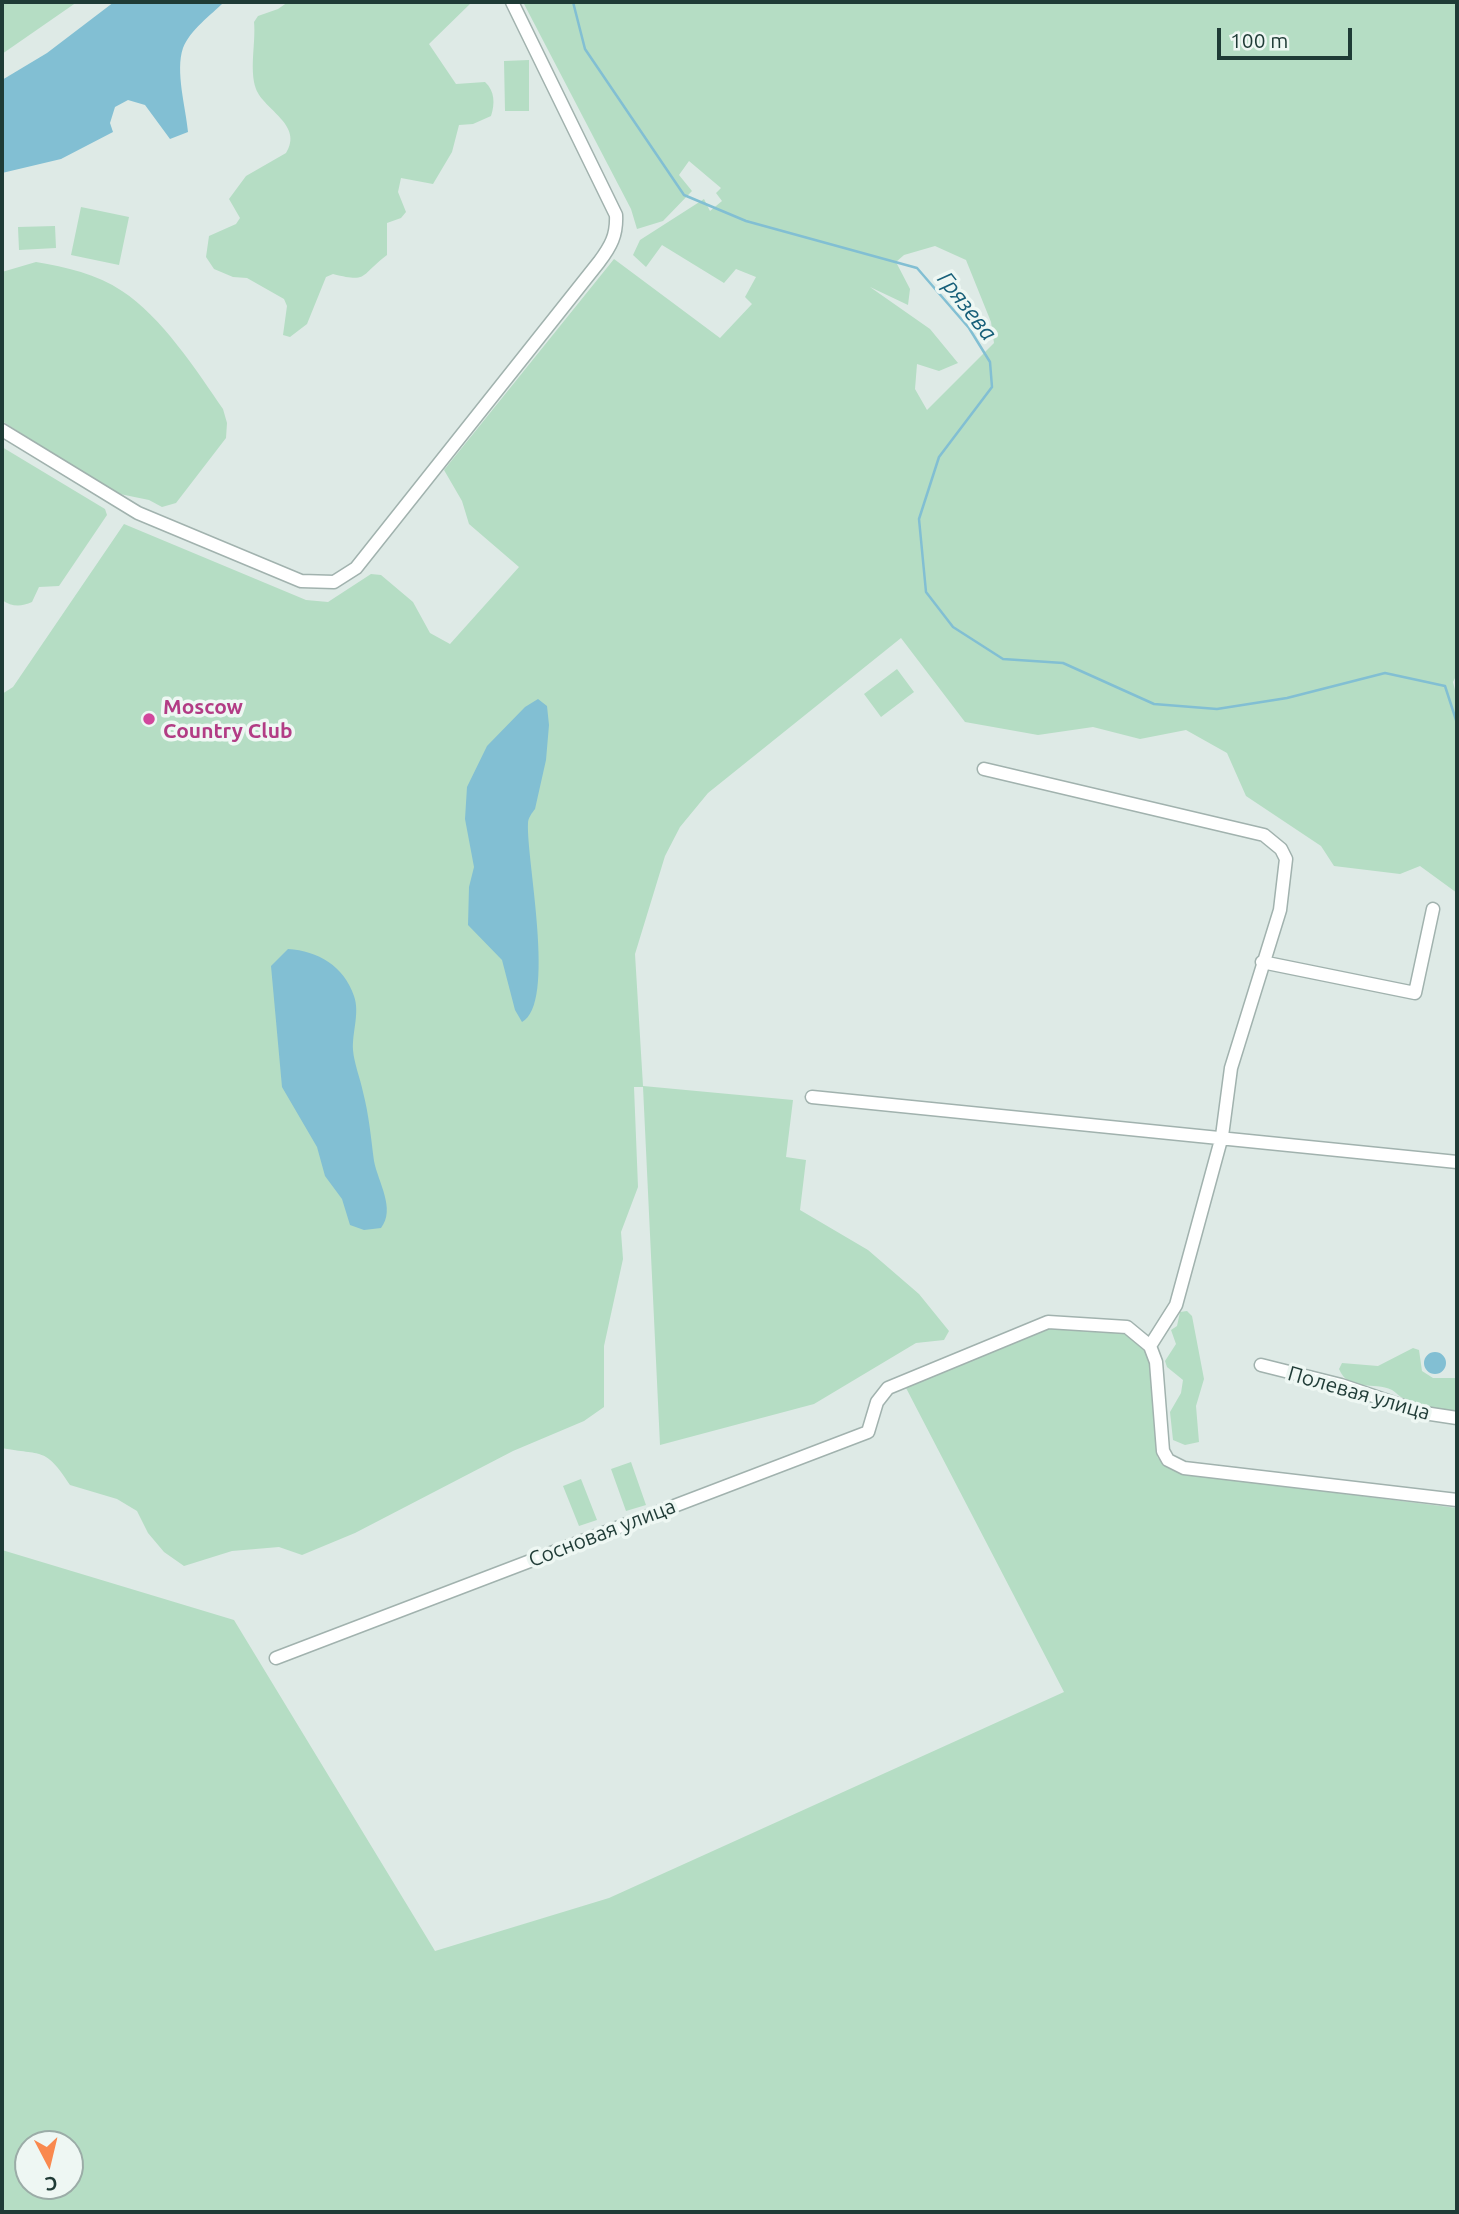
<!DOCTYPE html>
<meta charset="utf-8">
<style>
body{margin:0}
#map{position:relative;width:1459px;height:2214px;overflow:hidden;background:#deeae6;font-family:Ubuntu,sans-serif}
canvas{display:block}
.frame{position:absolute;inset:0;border:4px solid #1f3b36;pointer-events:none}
.north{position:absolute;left:14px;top:2130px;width:70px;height:70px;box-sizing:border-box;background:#eef7f3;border:2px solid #9baca7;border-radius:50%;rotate:173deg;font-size:19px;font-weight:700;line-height:28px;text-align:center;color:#1f3b36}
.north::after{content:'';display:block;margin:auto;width:24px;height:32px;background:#f9894e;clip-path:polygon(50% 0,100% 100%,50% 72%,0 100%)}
.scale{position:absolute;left:1217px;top:28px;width:135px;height:32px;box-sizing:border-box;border:4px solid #1f3b36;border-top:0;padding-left:9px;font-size:21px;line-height:24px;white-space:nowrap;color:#1f3b36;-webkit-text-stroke:5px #eef7f3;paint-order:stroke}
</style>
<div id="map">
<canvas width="1459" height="2214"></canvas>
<div class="frame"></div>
<div class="north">С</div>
<div class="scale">100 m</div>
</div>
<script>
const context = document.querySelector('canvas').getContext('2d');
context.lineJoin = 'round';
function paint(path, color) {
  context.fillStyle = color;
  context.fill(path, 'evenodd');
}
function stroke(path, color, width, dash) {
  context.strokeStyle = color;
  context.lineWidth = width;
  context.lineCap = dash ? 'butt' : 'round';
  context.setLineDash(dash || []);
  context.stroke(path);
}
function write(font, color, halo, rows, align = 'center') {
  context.font = font + ' Ubuntu,sans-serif';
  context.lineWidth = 7;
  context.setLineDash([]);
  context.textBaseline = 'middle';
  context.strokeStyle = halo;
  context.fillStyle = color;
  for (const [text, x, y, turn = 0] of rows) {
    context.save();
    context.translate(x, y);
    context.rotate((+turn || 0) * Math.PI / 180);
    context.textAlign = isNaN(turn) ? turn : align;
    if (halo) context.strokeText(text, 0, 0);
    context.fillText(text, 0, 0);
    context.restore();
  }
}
paint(new Path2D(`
 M 2,2 L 77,2 L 2,54 Z
 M 288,2 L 472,2 L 429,44 L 456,84 L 485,82 C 495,91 495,104 491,116 L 473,124 L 459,125 L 452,152 L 433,184 L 401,178 L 398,192 L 406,212 L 401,218 L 387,223 L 387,255 C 359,276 369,283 333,274 L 326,277 L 307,324 L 290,337 L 283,335 L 287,306 L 284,299 L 247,278 L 233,277 L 214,269 L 206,257 L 209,236 L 236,224 L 240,218 L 229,199 L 246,176 L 286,153 C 304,125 264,110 256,89 C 249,70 256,42 254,22 L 258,16 L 278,9 Z
 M 523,2 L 1457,2 L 1457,674 L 1453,682 L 1457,698 L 1457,893 L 1420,866 L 1400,874 L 1334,866 L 1321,846 L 1246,796 L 1227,753 L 1186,730 L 1140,739 L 1093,727 L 1038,735 L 965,722 L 901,638 L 708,793 L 680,827 L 665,856 L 635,954 L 643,1086 L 793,1100 L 786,1157 L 806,1160 L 800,1210 L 868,1250 L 919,1294 L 949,1331 L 944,1340 L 916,1343 L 814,1404 L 660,1445 L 643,1087 L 634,1087 L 638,1187 L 621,1232 L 623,1259 L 604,1346 L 604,1407 L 584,1421 L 513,1451 L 355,1533 L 302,1555 L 279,1547 L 232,1551 L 184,1566 L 164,1552 L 148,1533 L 137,1511 L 117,1499 L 70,1485 C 45,1446 42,1456 2,1448 L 2,694 L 13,687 L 124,524 L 306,600 L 328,602 L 371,574 L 381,575 L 413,602 L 430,633 L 450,644 L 519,567 L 469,524 L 462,501 L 444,470 L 614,259 L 720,338 L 752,304 L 745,297 L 756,277 L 736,269 L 724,283 L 662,245 L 646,267 L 633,255 L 640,240 L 704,199 L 710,211 L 722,201 L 716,193 L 721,188 L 689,161 L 679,175 L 692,191 L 663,221 L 637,229 L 631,209 ZM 935,246 L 966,260 L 991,322 L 994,343 L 927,410 L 915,389 L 917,364 L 939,371 L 958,363 L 930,329 L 870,287 L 908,305 L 910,289 L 896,262 L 904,255 Z
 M 529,60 L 529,111 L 505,111 L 504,61 Z
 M 81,207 L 129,217 L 119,265 L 71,255 Z
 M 55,226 L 56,248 L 19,250 L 18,227 Z
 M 36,262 C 66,267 97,274 122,291 C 161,316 197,371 223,409 L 227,423 L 226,438 L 176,503 L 162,507 L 149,500 L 115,493 L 2,421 L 2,272 Z
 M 2,447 L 105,509 L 107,515 L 59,586 L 39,587 L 32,602 C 21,607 12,607 2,600 Z
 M 897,669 L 914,692 L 881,717 L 864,694 Z
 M 1187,1311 L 1192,1316 L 1204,1379 L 1196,1406 L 1199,1442 L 1185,1445 L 1173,1440 L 1170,1412 L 1181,1393 L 1183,1380 L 1167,1367 L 1165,1361 L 1176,1344 L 1171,1330 L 1177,1326 L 1180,1312 Z
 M 1048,1328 C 1064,1329 1118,1329 1130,1335 C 1166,1354 1150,1423 1158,1458 L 1179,1473 L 1457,1508 L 1457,2212 L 2,2212 L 2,1550 L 234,1620 L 435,1951 L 609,1898 L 1064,1692 L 905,1386 ZM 28,2144 L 70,2144 L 70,2186 L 28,2186 Z
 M 1413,1348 L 1419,1350 L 1422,1371 L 1433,1378 L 1457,1378 L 1457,1413 C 1440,1411 1421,1406 1405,1399 C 1399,1397 1396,1392 1392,1390 C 1374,1381 1349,1393 1339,1369 L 1342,1363 L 1378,1366 Z
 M 631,1462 L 646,1505 L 626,1511 L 611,1469 Z
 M 581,1479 L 597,1520 L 579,1526 L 563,1486 Z`), '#b5ddc4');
paint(new Path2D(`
 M 114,2 L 224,2 C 211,15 190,30 183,48 C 175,71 186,108 188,132 L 170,139 L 145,105 L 128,100 L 115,107 L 110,123 L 113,132 L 61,159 L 2,173 L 2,80 L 47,53 Z
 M 538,699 L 547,706 L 549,725 L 546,760 L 535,809 C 532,813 528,818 528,823 C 526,859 557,1004 522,1022 L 515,1010 L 502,960 L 468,925 L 469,887 L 474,867 L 465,819 L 467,787 L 487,746 L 525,707 Z
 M 288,949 C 318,951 344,966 354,996 C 360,1013 352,1032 353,1050 C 354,1063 360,1078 363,1092 C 369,1115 371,1138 374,1161 C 378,1182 396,1209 381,1228 L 364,1230 L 350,1225 L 342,1199 L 325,1176 L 317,1147 L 282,1087 L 271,966 Z
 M1424 1363a11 11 0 1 1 22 0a11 11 0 1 1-22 0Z`), '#82bfd3');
stroke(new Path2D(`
 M 573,2 L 585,49 L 684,195 L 746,221 L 917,268 L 969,328 L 990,362 L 992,387 L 939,457 L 919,519 L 926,592 L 953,627 L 1003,659 L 1063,663 L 1154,704 L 1217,709 L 1287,698 L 1385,673 L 1445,686 L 1457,723`), '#82bfd3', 2.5);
const minor = new Path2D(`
 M 2,430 L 138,513 L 301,581 L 334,582 L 356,568 L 599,262 C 611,246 617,235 616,215 L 512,2
 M 984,769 L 1264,835 L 1281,849 L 1286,859 L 1280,910 L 1231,1068 L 1222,1136 L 1176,1305 L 1150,1346
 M 1262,962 L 1415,993 L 1433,909
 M 812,1097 L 1457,1162
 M 1261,1365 L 1341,1385 L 1424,1413 L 1457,1418
 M 276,1658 L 868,1432 L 877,1402 L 888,1388 L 1048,1322 L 1127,1327 L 1150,1346 L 1156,1362 L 1163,1451 L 1168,1460 L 1184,1468 L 1457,1500`);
stroke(minor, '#a1b2ae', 15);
stroke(minor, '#fff', 12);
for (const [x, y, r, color] of [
 [149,719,7,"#d1479c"]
]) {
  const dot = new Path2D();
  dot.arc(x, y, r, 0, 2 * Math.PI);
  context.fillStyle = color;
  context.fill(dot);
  stroke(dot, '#eef7f3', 2.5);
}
write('bold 21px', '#b23c85', '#eef7f3', [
 ["Moscow",163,707],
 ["Country Club",163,731]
], 'left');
write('21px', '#1f3b36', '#eef7f3', [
 ["Полевая улица",1359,1393,16],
 ["Сосновая улица",602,1533,-21]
]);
write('italic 23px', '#175f79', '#eef7f3', [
 ["Грязева",967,306,52]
]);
</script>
